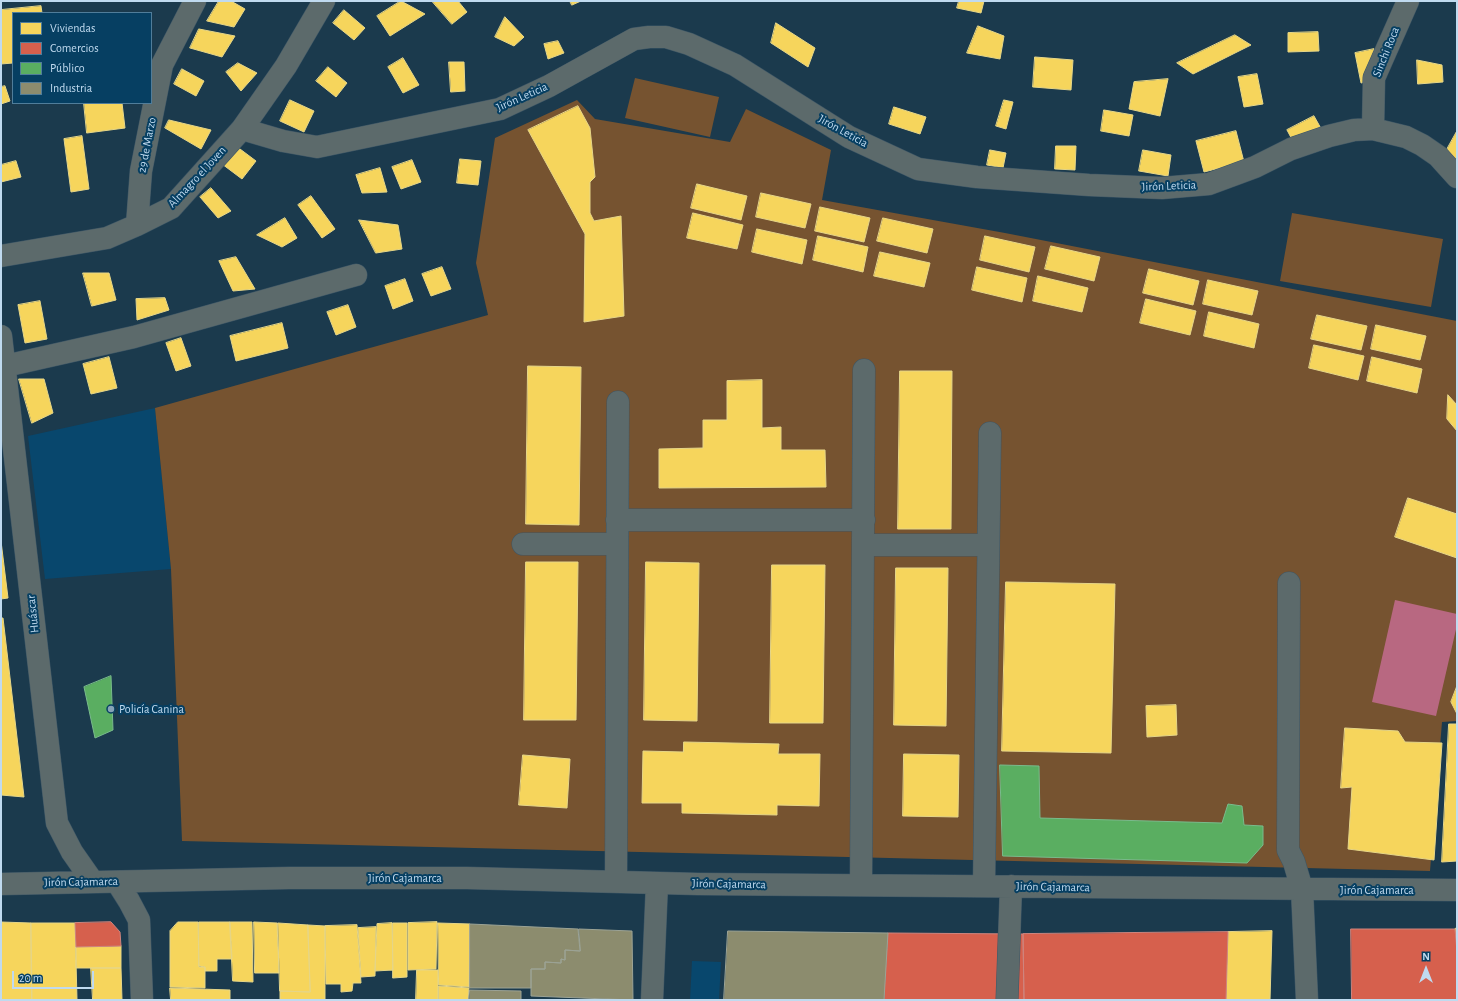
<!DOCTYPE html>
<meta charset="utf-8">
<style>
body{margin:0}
#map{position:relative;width:1458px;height:1001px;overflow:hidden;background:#1b3a4d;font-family:"Alegreya Sans",sans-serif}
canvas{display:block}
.frame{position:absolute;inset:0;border:2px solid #c0daef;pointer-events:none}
.legend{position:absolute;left:12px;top:12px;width:140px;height:92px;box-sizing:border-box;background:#063f62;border:1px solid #507d9a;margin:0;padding:5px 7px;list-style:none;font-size:12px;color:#c0daef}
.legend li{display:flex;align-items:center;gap:8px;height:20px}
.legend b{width:20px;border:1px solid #507d9a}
.north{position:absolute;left:1406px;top:949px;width:40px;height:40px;-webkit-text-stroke:3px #063f62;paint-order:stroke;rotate:0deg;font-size:11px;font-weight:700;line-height:16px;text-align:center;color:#c0daef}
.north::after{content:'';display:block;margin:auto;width:14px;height:18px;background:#c0daef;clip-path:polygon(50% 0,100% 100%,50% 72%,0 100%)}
.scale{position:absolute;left:12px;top:971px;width:82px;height:18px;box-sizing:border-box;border:2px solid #c0daef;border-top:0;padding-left:5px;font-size:12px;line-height:14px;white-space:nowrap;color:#c0daef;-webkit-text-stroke:3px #063f62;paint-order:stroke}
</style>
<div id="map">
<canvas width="1458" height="1001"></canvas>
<div class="frame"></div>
<ul class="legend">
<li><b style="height:11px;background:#f6d55c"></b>Viviendas</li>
<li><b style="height:11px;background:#d6604d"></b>Comercios</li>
<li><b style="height:11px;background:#5aae61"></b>Público</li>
<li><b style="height:11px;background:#8c8c6e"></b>Industria</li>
</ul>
<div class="north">N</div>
<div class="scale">20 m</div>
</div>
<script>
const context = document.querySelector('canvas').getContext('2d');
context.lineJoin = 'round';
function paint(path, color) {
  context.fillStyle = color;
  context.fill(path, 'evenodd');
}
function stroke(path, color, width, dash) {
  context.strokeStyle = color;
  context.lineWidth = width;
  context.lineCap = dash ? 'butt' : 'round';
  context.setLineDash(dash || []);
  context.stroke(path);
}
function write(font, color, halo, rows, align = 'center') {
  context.font = font + ' "Alegreya Sans",sans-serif';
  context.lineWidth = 4;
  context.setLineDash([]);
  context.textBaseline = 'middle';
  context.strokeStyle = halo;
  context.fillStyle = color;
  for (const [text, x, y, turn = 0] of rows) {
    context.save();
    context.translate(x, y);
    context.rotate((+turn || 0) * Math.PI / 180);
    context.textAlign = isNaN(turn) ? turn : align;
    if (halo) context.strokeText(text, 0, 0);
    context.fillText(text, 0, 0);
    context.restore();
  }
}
paint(new Path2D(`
 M 155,408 L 171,569 L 45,579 L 28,436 Z
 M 692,961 L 721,962 L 719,1000 L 690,1000 Z`), '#08476d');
paint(new Path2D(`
 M 635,78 L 719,97 L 710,137 L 625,118 Z
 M 577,100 L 595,119 L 730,142 L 746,109 L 831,150 L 822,200 L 1005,233 L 1457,321 L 1457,721 L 1442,722 L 1430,871 L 182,841 L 171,569 L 155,408 L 488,315 L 476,263 L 495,138 Z
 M 1292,213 L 1443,239 L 1431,307 L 1280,281 Z`), '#765330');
paint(new Path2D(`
 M 1395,600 L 1457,614 L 1457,625 L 1436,716 L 1372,702 Z`), '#b86881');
const homes = new Path2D(`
 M 219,1 L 231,1 L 245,9 L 234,27 L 207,21 Z
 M 401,1 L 425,14 L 390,36 L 377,16 Z
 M 432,1 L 458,1 L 467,12 L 452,24 Z
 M 570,1 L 581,1 L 572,5 Z
 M 959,1 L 984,1 L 981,13 L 957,8 Z
 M 41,6 L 42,13 L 13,13 L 13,63 L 1,64 L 1,10 Z
 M 344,10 L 365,28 L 354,40 L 333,23 Z
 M 505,17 L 524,37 L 514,46 L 495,37 Z
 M 776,23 L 815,48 L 808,67 L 771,43 Z
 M 978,26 L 1004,36 L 1000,59 L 967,53 Z
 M 199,29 L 235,36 L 222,57 L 190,48 Z
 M 1318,32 L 1319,51 L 1288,52 L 1288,33 Z
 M 1235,35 L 1251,45 L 1193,74 L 1177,63 Z
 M 558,41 L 564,53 L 548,59 L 544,44 Z
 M 1374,49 L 1380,79 L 1361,83 L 1355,53 Z
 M 1035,57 L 1073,60 L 1071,90 L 1033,87 Z
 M 403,58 L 419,85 L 403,93 L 388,67 Z
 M 1417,60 L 1442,65 L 1443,82 L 1418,84 Z
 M 449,62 L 464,62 L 465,91 L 451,92 Z
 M 238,63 L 257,73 L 241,91 L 226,72 Z
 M 328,67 L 347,83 L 336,97 L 316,81 Z
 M 182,69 L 204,81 L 196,96 L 174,84 Z
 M 1257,74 L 1263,104 L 1244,107 L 1238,77 Z
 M 1168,79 L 1160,116 L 1129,109 L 1134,82 Z
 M 5,86 L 10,101 L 1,104 L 1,87 Z
 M 290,100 L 314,111 L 304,132 L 280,121 Z
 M 1004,100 L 1013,102 L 1006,129 L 996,126 Z
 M 84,103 L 122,103 L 125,128 L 87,133 Z
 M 578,106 L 590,128 L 595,177 L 590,182 L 590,213 L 594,221 L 621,216 L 624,316 L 584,322 L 585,234 L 528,130 Z
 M 894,107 L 926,117 L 920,134 L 889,124 Z
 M 1104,110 L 1133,115 L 1129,136 L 1101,131 Z
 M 1314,116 L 1323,132 L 1296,147 L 1287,130 Z
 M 169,120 L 211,130 L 201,149 L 165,128 Z
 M 1236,131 L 1244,162 L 1204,172 L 1196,141 Z
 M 1457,131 L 1457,159 L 1445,153 Z
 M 82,136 L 89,189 L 71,192 L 64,139 Z
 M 236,146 L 256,161 L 242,179 L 222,164 Z
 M 1056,146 L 1076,146 L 1075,170 L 1055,169 Z
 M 990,150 L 1006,153 L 1003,168 L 987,165 Z
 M 1143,150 L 1171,155 L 1168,176 L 1139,171 Z
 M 460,159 L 481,161 L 478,185 L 457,183 Z
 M 412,160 L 421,182 L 401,189 L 392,167 Z
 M 16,161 L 21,177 L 1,182 L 1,165 Z
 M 380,168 L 387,192 L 362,193 L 356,175 Z
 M 697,184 L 747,196 L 741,220 L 691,208 Z
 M 211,188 L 231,211 L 218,218 L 200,197 Z
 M 761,193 L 811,204 L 805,228 L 756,217 Z
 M 311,196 L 335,229 L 322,238 L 298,205 Z
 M 820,207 L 870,218 L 864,242 L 815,231 Z
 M 693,213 L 743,225 L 737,249 L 687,238 Z
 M 285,218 L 297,238 L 282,247 L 257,235 Z
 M 883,218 L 933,229 L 927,253 L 877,241 Z
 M 359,220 L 398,225 L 402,249 L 376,253 Z
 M 757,229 L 807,240 L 802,264 L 752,252 Z
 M 818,236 L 868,247 L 863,272 L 813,260 Z
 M 985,236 L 1035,247 L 1029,272 L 980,260 Z
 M 1051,246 L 1100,257 L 1094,281 L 1045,269 Z
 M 880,252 L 930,263 L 924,287 L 874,276 Z
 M 236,257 L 255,289 L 233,291 L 219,261 Z
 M 442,267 L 451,289 L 431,296 L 422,274 Z
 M 977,267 L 1027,278 L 1022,302 L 972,290 Z
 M 1149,269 L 1199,281 L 1193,305 L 1143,293 Z
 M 83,273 L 109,273 L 116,300 L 92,306 Z
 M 1038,276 L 1088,288 L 1082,312 L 1033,301 Z
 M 405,279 L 413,301 L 393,309 L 385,286 Z
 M 1208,280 L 1258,291 L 1252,315 L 1203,304 Z
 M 165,298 L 169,310 L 137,320 L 136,299 Z
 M 1146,299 L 1196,311 L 1190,335 L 1140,323 Z
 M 40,301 L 47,339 L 25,343 L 18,305 Z
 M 348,305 L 356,327 L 336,335 L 327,312 Z
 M 1209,312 L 1259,324 L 1254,348 L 1204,336 Z
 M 1317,315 L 1367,326 L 1361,350 L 1311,339 Z
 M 282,323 L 288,348 L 236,361 L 230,336 Z
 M 1376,325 L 1426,336 L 1420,360 L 1371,349 Z
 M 181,338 L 191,366 L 176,371 L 166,343 Z
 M 1314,345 L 1364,356 L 1358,380 L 1309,368 Z
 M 109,357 L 117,388 L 91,394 L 83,364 Z
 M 1372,357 L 1422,369 L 1417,393 L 1367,381 Z
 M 528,366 L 581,367 L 579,525 L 526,524 Z
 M 900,371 L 952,371 L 951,529 L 898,529 Z
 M 19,379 L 44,379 L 53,413 L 32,423 Z
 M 762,380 L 762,428 L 781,427 L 781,450 L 825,450 L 826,487 L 659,488 L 659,449 L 703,448 L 703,420 L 727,420 L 727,381 Z
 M 1448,395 L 1457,405 L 1457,431 L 1447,419 Z
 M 1408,498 L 1457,514 L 1457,558 L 1395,537 Z
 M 1,541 L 8,598 L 1,599 Z
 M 526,562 L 578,562 L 576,720 L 524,720 Z
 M 646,562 L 699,563 L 697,721 L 644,720 Z
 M 772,565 L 825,565 L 823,723 L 770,723 Z
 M 896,568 L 948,568 L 946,726 L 894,725 Z
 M 1006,582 L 1115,584 L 1111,753 L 1002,751 Z
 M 1,618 L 3,618 L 24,797 L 1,795 Z
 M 1457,686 L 1457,714 L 1451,702 Z
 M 1176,705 L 1177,735 L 1147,737 L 1146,706 Z
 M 1449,724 L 1457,724 L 1457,861 L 1442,862 Z
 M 1345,728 L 1398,731 L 1405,742 L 1442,743 L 1434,860 L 1348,849 L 1352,787 L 1341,788 Z
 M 684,742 L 779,744 L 778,754 L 820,754 L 819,806 L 777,805 L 777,815 L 682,813 L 682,803 L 642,803 L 643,751 L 683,752 Z
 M 904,754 L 959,755 L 958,817 L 903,816 Z
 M 523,755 L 570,759 L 567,808 L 519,805 Z
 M 1,922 L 31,923 L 32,1000 L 1,1000 Z
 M 178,922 L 198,922 L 199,967 L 205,967 L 205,988 L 170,987 L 170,931 Z
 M 199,922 L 230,922 L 232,959 L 217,959 L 217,971 L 205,971 L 205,967 L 199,966 Z
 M 230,922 L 252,922 L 253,982 L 233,981 Z
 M 254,922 L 277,923 L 279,973 L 255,973 Z
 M 437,922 L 436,969 L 408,970 L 408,923 Z
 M 31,923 L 75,923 L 77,1000 L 32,1000 Z
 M 278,923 L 308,925 L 310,992 L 280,991 Z
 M 392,923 L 393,970 L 375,971 L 377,924 Z
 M 393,923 L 407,923 L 407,977 L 393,978 Z
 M 438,923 L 470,924 L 469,987 L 439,985 Z
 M 308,925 L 325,926 L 325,1000 L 280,1000 L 280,991 L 310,992 Z
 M 357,925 L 361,983 L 353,983 L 352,991 L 341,992 L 341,984 L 326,984 L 325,926 Z
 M 376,927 L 375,976 L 361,977 L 358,928 Z
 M 1457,928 L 1457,952 L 1455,929 Z
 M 1272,931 L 1270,1000 L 1226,1000 L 1228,932 Z
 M 121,946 L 121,968 L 76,968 L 76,947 Z
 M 91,968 L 121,968 L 122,1000 L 93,1000 Z
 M 417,970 L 438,970 L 438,1000 L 416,1000 Z
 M 439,986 L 469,988 L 468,1000 L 439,1000 Z
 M 170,988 L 230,990 L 230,1000 L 171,1000 Z`);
paint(homes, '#f6d55c');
stroke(homes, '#e6d688', 1);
const shops = new Path2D(`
 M 111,922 L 120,932 L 121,946 L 76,947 L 75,923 Z
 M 1351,929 L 1455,929 L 1457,952 L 1457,1000 L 1352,1000 Z
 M 1228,932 L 1226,1000 L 1024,1000 L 1023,934 Z
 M 888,933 L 1023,934 L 1024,1000 L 884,1000 Z`);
paint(shops, '#d6604d');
stroke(shops, '#cf857e', 1);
const public = new Path2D(`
 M 111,676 L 113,730 L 95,738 L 84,687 Z
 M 1000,765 L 1039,766 L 1040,818 L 1222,823 L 1228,804 L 1242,806 L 1244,825 L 1263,826 L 1263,845 L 1247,863 L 1003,856 Z`);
paint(public, '#5aae61');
stroke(public, '#79bb8c', 1);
const industry = new Path2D(`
 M 470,924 L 578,929 L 580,951 L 565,950 L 565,960 L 561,959 L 561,963 L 545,962 L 545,969 L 531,969 L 531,988 L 470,988 Z
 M 579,929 L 632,931 L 633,1000 L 531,996 L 531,969 L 545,969 L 545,962 L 561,963 L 561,959 L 565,960 L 565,950 L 580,951 Z
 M 728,931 L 888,933 L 884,1000 L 724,1000 Z
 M 470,990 L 521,991 L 521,1000 L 469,1000 Z`);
paint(industry, '#8c8c6e');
stroke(industry, '#9ca395', 1);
const minor = new Path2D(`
 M 242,129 L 283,141 L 317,147 L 500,109 L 549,86 L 634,39 L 649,37 L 666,37 L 689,44 L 735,65 L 849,137 L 918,169 L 977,177 L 1089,185 L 1162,188 L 1209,184 L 1255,167 L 1291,149 L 1329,136 L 1354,130 L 1373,129 L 1406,137 L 1422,145 L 1438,156 L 1457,177
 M 1373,129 L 1374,78 L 1408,1
 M 137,225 L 141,171 L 162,65 L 195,1
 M 1,256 L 107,238 L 137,225 L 171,208 L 242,129 L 286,66 L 324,1
 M 1,336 L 57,823 L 72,852 L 93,882
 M 5,366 L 134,337 L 356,275
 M 617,520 L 864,520
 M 523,544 L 617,544
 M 864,545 L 988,545
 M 1289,583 L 1288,850 L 1294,862 L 1302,889 L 1307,1000
 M 117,882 L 129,901 L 139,920 L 142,1000
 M 616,882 L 618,402
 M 1,884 L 289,878 L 467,878 L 698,884 L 1457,890
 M 861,885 L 864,370
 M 984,886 L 990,433
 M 652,1000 L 657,883
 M 1007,1000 L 1011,886`);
stroke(minor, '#3d5666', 23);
stroke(minor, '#5c6a6b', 22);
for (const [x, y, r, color] of [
 [111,709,4,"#86a2b6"]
]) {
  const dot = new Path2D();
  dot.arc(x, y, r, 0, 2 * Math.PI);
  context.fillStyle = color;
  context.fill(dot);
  stroke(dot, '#063f62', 1.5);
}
write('12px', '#c0daef', '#063f62', [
 ["Sinchi Roca",1386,52,-68],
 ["Jirón Leticia",522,97,-24],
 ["Jirón Leticia",843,131,29],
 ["29 de Marzo",147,145,-79],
 ["Almagro el Joven",197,177,-47],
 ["Jirón Leticia",1169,186,-2],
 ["Huáscar",33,614,-96],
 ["Jirón Cajamarca",405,878],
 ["Jirón Cajamarca",81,882,-1],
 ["Jirón Cajamarca",729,884,1],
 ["Jirón Cajamarca",1053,887,1],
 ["Jirón Cajamarca",1377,890]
]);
write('12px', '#c0daef', '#063f62', [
 ["Policía Canina",119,709]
], 'left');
</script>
